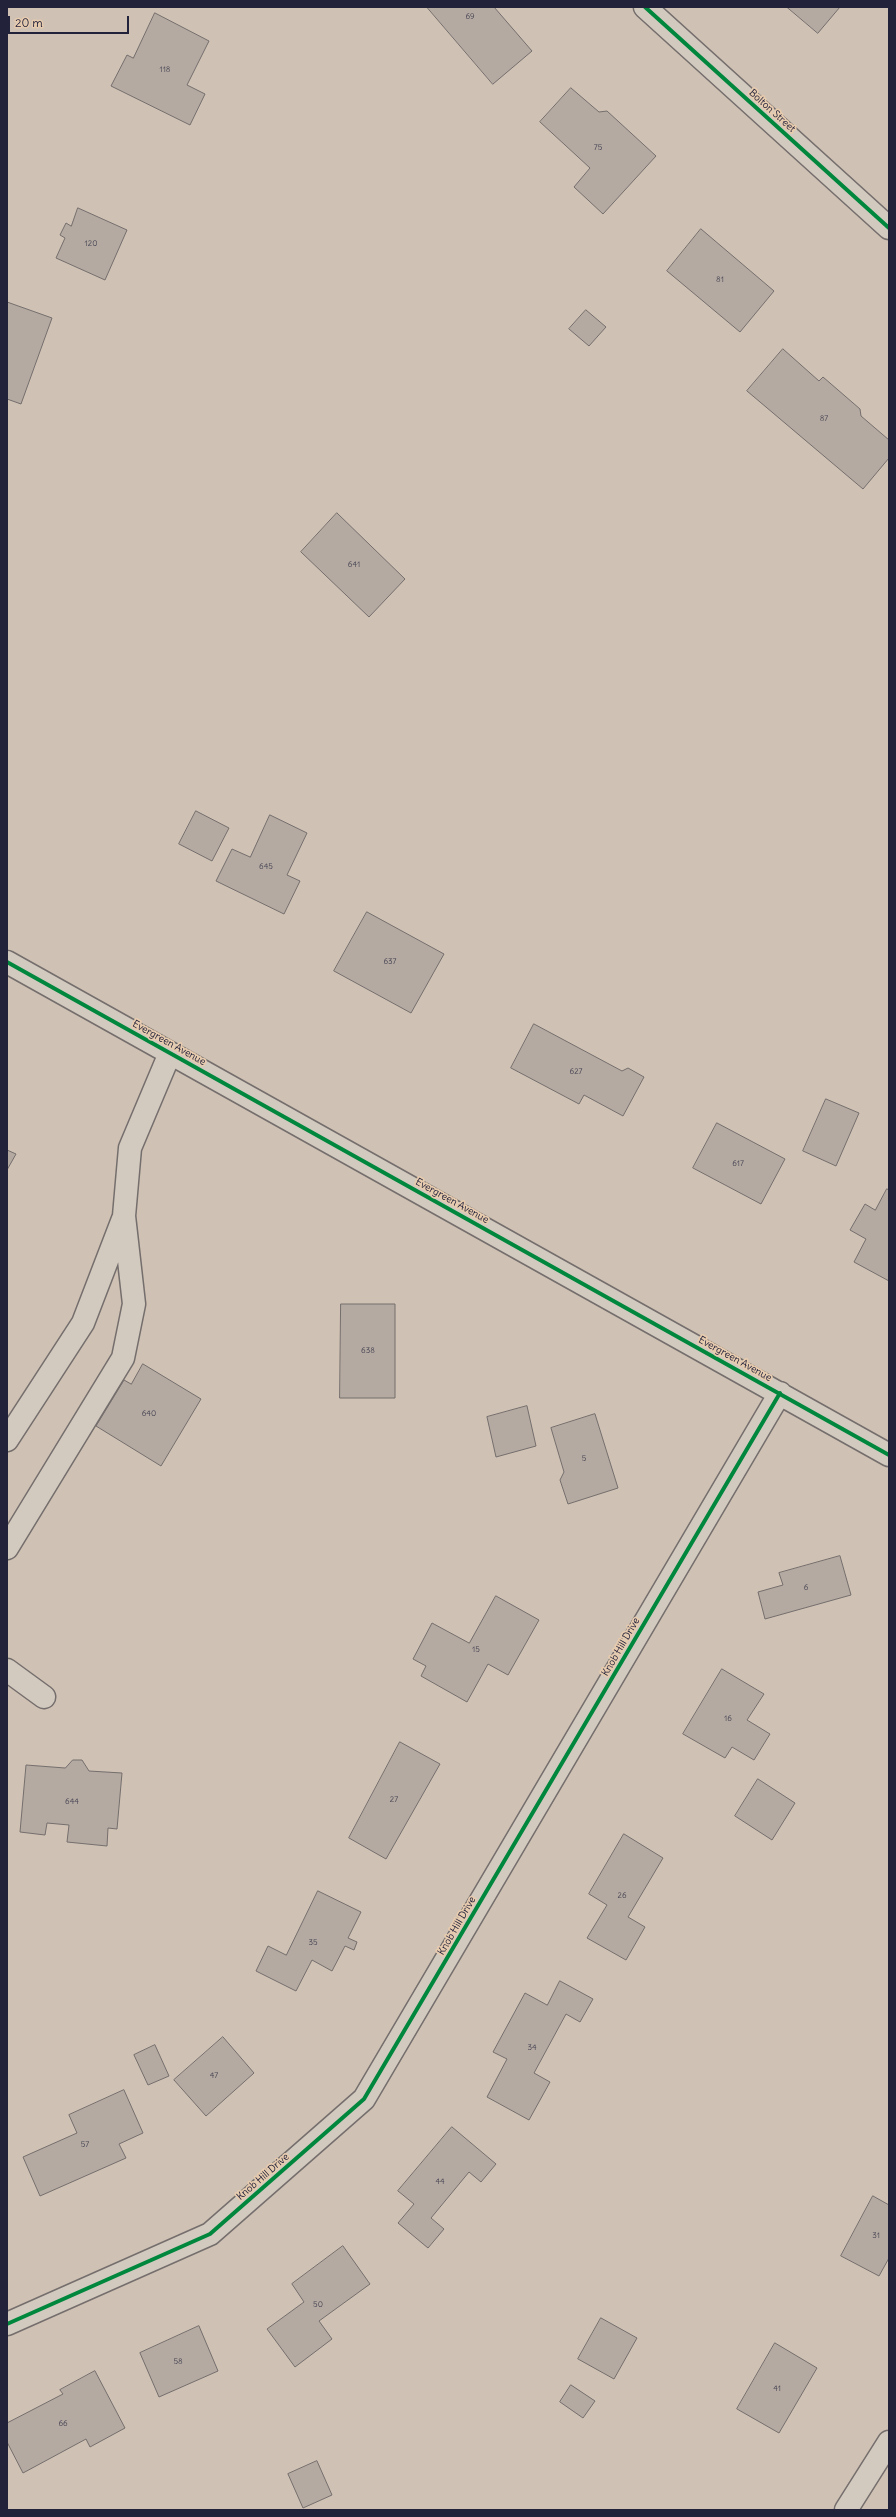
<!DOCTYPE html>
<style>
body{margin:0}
#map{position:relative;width:896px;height:2517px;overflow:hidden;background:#cfc1b3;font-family:Delius,sans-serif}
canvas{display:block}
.frame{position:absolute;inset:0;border:8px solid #22223b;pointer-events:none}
.scale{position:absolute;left:8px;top:16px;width:121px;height:18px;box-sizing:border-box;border:2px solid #22223b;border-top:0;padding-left:5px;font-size:12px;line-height:14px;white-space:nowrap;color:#22223b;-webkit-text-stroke:3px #e7cbae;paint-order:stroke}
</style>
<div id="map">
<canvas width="896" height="2517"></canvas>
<div class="frame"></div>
<div class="scale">20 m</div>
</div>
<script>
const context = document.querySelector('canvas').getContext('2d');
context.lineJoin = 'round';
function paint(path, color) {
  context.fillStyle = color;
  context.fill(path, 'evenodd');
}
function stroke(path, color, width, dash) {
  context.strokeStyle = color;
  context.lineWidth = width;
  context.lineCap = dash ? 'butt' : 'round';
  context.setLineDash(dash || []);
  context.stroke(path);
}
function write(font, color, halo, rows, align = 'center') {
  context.font = font + ' Delius,sans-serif';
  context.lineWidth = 3.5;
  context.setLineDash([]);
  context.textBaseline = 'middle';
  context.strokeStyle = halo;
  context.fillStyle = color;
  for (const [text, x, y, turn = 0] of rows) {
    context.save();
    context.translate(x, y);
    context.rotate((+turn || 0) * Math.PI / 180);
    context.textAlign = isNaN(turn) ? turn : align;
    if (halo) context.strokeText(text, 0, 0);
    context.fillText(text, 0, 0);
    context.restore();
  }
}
const building = new Path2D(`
 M 427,7 L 494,7 L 532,51 L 493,84 Z
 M 787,7 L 840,7 L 818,33 Z
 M 155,13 L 209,41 L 187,85 L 205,94 L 190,125 L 111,86 L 127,55 L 133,58 Z
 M 571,88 L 599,112 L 607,111 L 656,156 L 603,214 L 574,187 L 590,168 L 540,122 Z
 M 78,208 L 127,230 L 105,280 L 56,258 L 65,238 L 60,235 L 66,223 L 71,226 Z
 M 701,229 L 774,291 L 740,332 L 667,271 Z
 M 7,302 L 52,318 L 21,404 L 7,399 Z
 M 586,310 L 606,327 L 589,346 L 569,329 Z
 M 783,349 L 819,381 L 823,377 L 860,409 L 861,416 L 889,440 L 889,458 L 863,489 L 747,391 Z
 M 337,513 L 405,579 L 369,617 L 301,552 Z
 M 196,811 L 229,828 L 212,861 L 179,844 Z
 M 270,815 L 307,833 L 287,875 L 300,881 L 284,914 L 216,881 L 232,849 L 250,857 Z
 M 367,912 L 444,954 L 411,1013 L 334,971 Z
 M 534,1024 L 622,1071 L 628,1068 L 644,1077 L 623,1116 L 584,1095 L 579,1104 L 511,1068 Z
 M 826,1099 L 859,1113 L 836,1166 L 803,1151 Z
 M 717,1123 L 785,1159 L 761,1204 L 693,1168 Z
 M 7,1150 L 16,1154 L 7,1170 Z
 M 887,1189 L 889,1190 L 889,1281 L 854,1262 L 866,1239 L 850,1230 L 865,1204 L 875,1210 Z
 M 341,1304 L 395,1304 L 395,1398 L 340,1398 Z
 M 143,1364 L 201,1399 L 161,1466 L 96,1426 L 124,1380 L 131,1384 Z
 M 527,1406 L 536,1446 L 496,1457 L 487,1417 Z
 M 595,1414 L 618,1488 L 568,1504 L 560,1480 L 564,1472 L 551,1428 Z
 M 840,1556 L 851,1595 L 765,1619 L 758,1592 L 783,1585 L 779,1573 Z
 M 496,1596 L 539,1620 L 508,1675 L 488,1664 L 467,1702 L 421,1676 L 426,1666 L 413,1659 L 432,1623 L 469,1643 Z
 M 722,1669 L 764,1694 L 747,1720 L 770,1734 L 754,1760 L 732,1747 L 725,1758 L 683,1734 Z
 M 400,1742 L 440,1764 L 386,1859 L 349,1838 Z
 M 73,1760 L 82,1760 L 89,1771 L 122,1773 L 117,1829 L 108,1828 L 107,1846 L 67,1842 L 69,1825 L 47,1823 L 45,1835 L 20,1832 L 26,1765 L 65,1768 Z
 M 758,1779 L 795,1803 L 772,1840 L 735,1816 Z
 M 624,1834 L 663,1858 L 628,1917 L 645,1927 L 626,1960 L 587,1938 L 607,1905 L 589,1894 Z
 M 318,1891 L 361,1912 L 348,1938 L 357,1942 L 354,1950 L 345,1946 L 332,1971 L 312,1960 L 296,1991 L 256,1971 L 268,1946 L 286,1955 Z
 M 560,1981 L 593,1999 L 580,2022 L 566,2014 L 534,2073 L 550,2082 L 529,2120 L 487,2097 L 507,2059 L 493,2052 L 525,1993 L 547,2005 Z
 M 223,2037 L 254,2073 L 206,2116 L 174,2080 Z
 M 155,2045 L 169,2076 L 148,2085 L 134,2055 Z
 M 124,2090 L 143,2133 L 119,2144 L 126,2158 L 40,2196 L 23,2157 L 77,2133 L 69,2115 Z
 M 452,2127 L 496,2164 L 481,2182 L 469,2172 L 431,2218 L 444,2229 L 428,2248 L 398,2223 L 414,2204 L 398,2191 Z
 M 873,2196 L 889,2205 L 889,2258 L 879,2276 L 841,2256 Z
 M 343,2246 L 370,2284 L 319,2321 L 332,2339 L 295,2367 L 267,2329 L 304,2302 L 292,2284 Z
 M 601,2318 L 637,2338 L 614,2379 L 578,2359 Z
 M 199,2326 L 218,2371 L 159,2397 L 140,2353 Z
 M 775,2343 L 817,2368 L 779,2433 L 737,2409 Z
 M 95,2371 L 125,2428 L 90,2447 L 86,2439 L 23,2473 L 7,2442 L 7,2423 L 63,2394 L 60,2390 Z
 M 571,2385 L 595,2401 L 583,2418 L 560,2402 Z
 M 317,2461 L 332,2495 L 303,2508 L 288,2474 Z`);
paint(building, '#b4aaa1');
stroke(building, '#746e6d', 1);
const minor = new Path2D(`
 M 645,7 L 889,228
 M 7,962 L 889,1455
 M 7,1440 L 83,1323 L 123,1219
 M 7,1548 L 123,1358 L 134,1304 L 124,1216 L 130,1148 L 170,1053
 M 7,1670 L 44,1697
 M 7,2324 L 210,2234 L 364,2099 L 780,1393
 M 846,2510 L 889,2442`);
stroke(minor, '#746e6d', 25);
stroke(minor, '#d3cabf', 22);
stroke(new Path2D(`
 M 645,7 L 889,228
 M 7,962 L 889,1455
 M 7,2324 L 210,2234 L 364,2099 L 780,1393`), '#00873e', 4);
write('8px', '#464454', null, [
 ["69",470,17],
 ["118",165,70],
 ["75",598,148],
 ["120",91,244],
 ["81",720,280],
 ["87",824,419],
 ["641",354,565],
 ["645",266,867],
 ["637",390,962],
 ["627",576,1072],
 ["617",738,1164],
 ["638",368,1351],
 ["640",149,1414],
 ["5",584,1459],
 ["6",806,1588],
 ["15",476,1650],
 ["16",728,1719],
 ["27",394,1800],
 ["644",72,1802],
 ["26",622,1896],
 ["35",313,1943],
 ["34",532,2048],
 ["47",214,2076],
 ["57",85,2145],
 ["44",440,2182],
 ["31",876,2236],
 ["50",318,2305],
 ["58",178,2362],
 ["41",777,2389],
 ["66",63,2424]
]);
write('10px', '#22223b', '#e7cbae', [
 ["Bolton Street",772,111,42],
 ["Evergreen Avenue",169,1043,29],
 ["Evergreen Avenue",452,1201,29],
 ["Evergreen Avenue",735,1359,29],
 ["Knob Hill Drive",621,1647,-60],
 ["Knob Hill Drive",457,1926,-60],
 ["Knob Hill Drive",263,2177,-41]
]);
</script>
